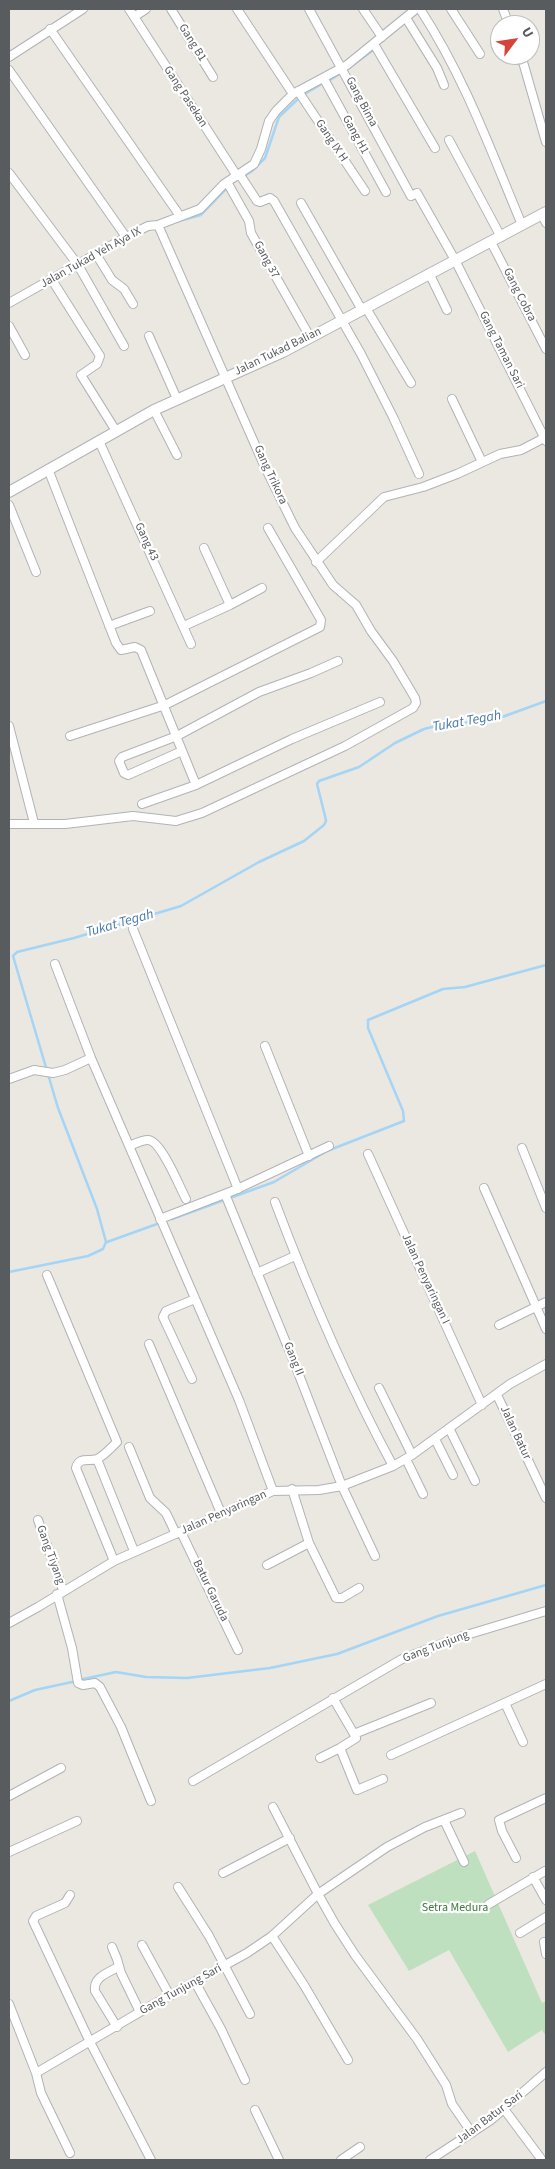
<!DOCTYPE html>
<style>
body{margin:0}
#map{position:relative;width:555px;height:2169px;overflow:hidden;background:#eae8e0;font-family:"Source Sans 3",sans-serif}
canvas{display:block}
.frame{position:absolute;inset:0;border:10px solid #595c5f;pointer-events:none}
.north{position:absolute;left:490px;top:15px;width:50px;height:50px;box-sizing:border-box;background:#fff;border:1px solid #bdbebf;border-radius:50%;rotate:59deg;font-size:14px;font-weight:700;line-height:20px;text-align:center;color:#595c5f}
.north::after{content:'';display:block;margin:auto;width:18px;height:22px;background:#d74339;clip-path:polygon(50% 0,100% 100%,50% 72%,0 100%)}
</style>
<div id="map">
<canvas width="555" height="2169"></canvas>
<div class="frame"></div>
<div class="north">U</div>
</div>
<script>
const context = document.querySelector('canvas').getContext('2d');
context.lineJoin = 'round';
function paint(path, color) {
  context.fillStyle = color;
  context.fill(path, 'evenodd');
}
function stroke(path, color, width, dash) {
  context.strokeStyle = color;
  context.lineWidth = width;
  context.lineCap = dash ? 'butt' : 'round';
  context.setLineDash(dash || []);
  context.stroke(path);
}
function write(font, color, halo, rows, align = 'center') {
  context.font = font + ' "Source Sans 3",sans-serif';
  context.lineWidth = 4.5;
  context.setLineDash([]);
  context.textBaseline = 'middle';
  context.strokeStyle = halo;
  context.fillStyle = color;
  for (const [text, x, y, turn = 0] of rows) {
    context.save();
    context.translate(x, y);
    context.rotate((+turn || 0) * Math.PI / 180);
    context.textAlign = isNaN(turn) ? turn : align;
    if (halo) context.strokeText(text, 0, 0);
    context.fillText(text, 0, 0);
    context.restore();
  }
}
paint(new Path2D(`
 M 475,1851 L 542,2003 L 546,2001 L 546,2036 L 542,2030 L 508,2052 L 449,1950 L 409,1971 L 368,1905 Z`), '#bfe0be');
stroke(new Path2D(`
 M 346,70 L 372,51
 M 330,80 L 341,73
 M 303,95 L 320,85
 M 244,176 L 252,171 L 265,158 L 279,117 L 300,97
 M 175,222 L 201,215 L 228,187
 M 100,257 L 111,250
 M 81,267 L 95,259
 M 56,281 L 77,270
 M 34,293 L 52,283
 M 172,1219 L 274,1182 L 327,1151 L 404,1121 L 403,1111 L 368,1028 L 368,1020 L 443,989 L 465,987 L 546,965
 M 107,1242 L 157,1224
 M 9,1272 L 88,1256 L 103,1249 L 106,1242 L 97,1209 L 58,1108 L 13,956 L 17,952 L 74,938 L 181,906 L 259,862 L 304,841 L 324,825 L 326,821 L 325,816 L 317,784 L 319,781 L 359,767 L 395,743 L 424,729 L 440,725 L 494,720 L 546,701
 M 83,1679 L 116,1672 L 146,1677 L 187,1678 L 270,1668 L 337,1654 L 438,1616 L 546,1585
 M 9,1701 L 35,1690 L 72,1682`), '#a4d4f6', 2.5);
const minor = new Path2D(`
 M 129,9 L 237,176
 M 171,9 L 213,77
 M 237,9 L 293,94
 M 309,9 L 411,196 L 417,193 L 455,260 L 546,441
 M 363,9 L 382,37
 M 420,9 C 464,76 491,151 522,225
 M 451,9 L 480,54
 M 503,9 L 509,25
 M 134,17 L 146,9
 M 406,18 L 437,68 L 444,85
 M 50,29 L 180,216
 M 374,44 L 435,148
 M 521,55 L 546,142
 M 9,57 L 83,9
 M 9,70 L 126,237
 M 324,79 L 386,192
 M 298,91 L 365,191
 M 449,140 L 501,237
 M 9,173 L 78,265 L 124,346
 M 240,175 L 257,201 L 260,202 L 270,198 L 274,201 L 361,354 L 393,417 L 419,474
 M 227,182 L 249,221 L 251,233 L 310,337
 M 301,203 L 362,310
 M 542,215 L 546,223
 M 491,242 L 546,349
 M 96,254 L 112,280 L 124,289 L 133,304
 M 429,273 L 447,310
 M 52,280 L 100,356 L 97,364 L 81,375 L 116,431
 M 9,303 L 126,237 L 148,226 L 158,225 L 200,209 L 224,184 L 254,164 L 261,149 L 269,121 L 276,111 L 293,94 L 347,65 L 416,9
 M 366,308 L 411,383
 M 9,326 L 25,355
 M 149,336 L 177,399
 M 452,399 L 482,462
 M 154,410 L 177,455
 M 99,441 L 191,644
 M 48,469 L 116,643 L 121,650 L 135,647 L 141,650 L 196,785
 M 9,505 L 36,572
 M 204,548 L 230,605
 M 316,562 L 384,497 L 423,487 L 457,474 L 500,454 L 521,450 L 546,437
 M 109,626 L 150,611
 M 184,626 L 230,605 L 262,588
 M 9,726 L 34,823
 M 70,736 L 165,705 L 320,627 L 321,620 L 268,528
 M 182,751 L 128,775 L 124,773 L 119,761 L 122,757 L 177,736 L 259,692 L 311,673 L 338,661
 M 142,804 L 196,785 L 292,739 L 380,702
 M 9,824 L 65,824 L 133,816 L 176,821 L 202,813 L 345,746 L 413,708 L 416,703 L 415,698 L 393,661 L 371,631 L 356,605 L 333,585 L 295,528 L 264,465 L 158,225
 M 133,929 L 238,1189
 M 55,964 L 91,1058 L 239,1400 L 273,1491
 M 265,1046 L 309,1156
 M 9,1079 L 34,1070 L 53,1073 L 65,1070 L 91,1058
 M 129,1146 C 134,1144 142,1140 148,1140 C 161,1140 180,1188 186,1199
 M 522,1148 L 546,1208
 M 368,1154 L 482,1405
 M 484,1188 L 546,1329
 M 225,1194 L 294,1362 L 342,1486 L 375,1556
 M 275,1202 C 309,1292 347,1381 393,1466
 M 160,1219 L 235,1190 L 329,1146
 M 257,1273 L 295,1256
 M 47,1275 L 117,1442 C 112,1447 104,1456 97,1459 C 89,1462 79,1456 76,1468 L 114,1561
 M 499,1325 L 546,1302
 M 149,1344 L 221,1513
 M 192,1379 L 163,1317 L 166,1311 L 195,1299
 M 379,1388 L 412,1455
 M 497,1395 L 546,1498
 M 449,1428 L 475,1481
 M 435,1439 L 453,1475
 M 129,1447 L 150,1498 L 166,1513 L 176,1534
 M 97,1459 L 134,1551
 M 406,1459 L 423,1494
 M 292,1489 L 309,1543 L 336,1598 L 342,1598 L 359,1588
 M 38,1520 L 63,1590
 M 181,1532 L 238,1650
 M 267,1565 L 309,1543
 M 57,1594 L 72,1648 L 78,1683 L 83,1685 L 95,1683 L 100,1687 L 121,1727 L 151,1801
 M 9,1623 L 38,1607 L 114,1561 L 273,1491 L 319,1490 L 342,1486 L 393,1466 L 412,1455 L 510,1384 L 546,1364
 M 333,1698 L 354,1734 L 431,1703
 M 505,1703 L 523,1742
 M 340,1748 L 357,1790 L 383,1779
 M 391,1755 L 546,1684
 M 320,1758 L 340,1748 L 356,1738 L 354,1734
 M 193,1781 L 402,1659 L 463,1636 L 546,1611
 M 9,1796 L 61,1768
 M 273,1807 L 318,1894 L 335,1924 L 355,1955 L 417,2039 L 446,2085 L 452,2104 L 472,2133
 M 444,1820 L 464,1862
 M 9,1852 L 77,1821
 M 516,1858 L 502,1831 L 499,1820 L 546,1798
 M 223,1873 L 290,1838
 M 533,1877 L 546,1900
 M 178,1887 L 209,1936 L 250,2014
 M 70,1895 L 65,1903 L 36,1916 L 33,1921 L 90,2042 L 151,2160
 M 489,1904 L 545,1871
 M 520,1933 L 546,1917
 M 272,1936 L 304,1985 L 348,2060
 M 544,1942 L 546,1954
 M 142,1945 L 170,1996
 M 112,1947 L 117,1959 L 121,1973 L 140,2012
 M 195,1982 L 221,2029 L 245,2080
 M 9,2004 L 36,2073 L 41,2093 L 70,2153
 M 117,2027 L 95,1991 C 93,1977 108,1973 118,1967
 M 36,2073 L 140,2012 L 247,1953 L 272,1936 L 318,1894 L 387,1847 L 425,1827 L 461,1813
 M 504,2109 L 542,2160
 M 255,2110 L 279,2160
 M 341,2160 L 360,2147
 M 430,2160 L 491,2120 L 546,2072`);
const tertiary = new Path2D(`
 M 9,492 L 154,410 L 283,352 L 546,212`);
stroke(minor, '#b1b3b7', 10);
stroke(tertiary, '#b1b3b7', 12);
stroke(minor, '#fff', 8);
stroke(tertiary, '#fff', 10);
write('12px', '#595c5f', '#fff', [
 ["Gang B1",192,43,58],
 ["Gang Pasekan",185,97,57],
 ["Gang Bima",361,102,62],
 ["Gang H1",355,135,61],
 ["Gang IX H",331,141,56],
 ["Jalan Tukad Yeh Aya IX",91,258,-29],
 ["Gang 37",266,260,61],
 ["Gang Cobra",519,295,63],
 ["Gang Taman Sari",501,350,63],
 ["Jalan Tukad Balian",278,352,-26],
 ["Gang Trikora",270,475,65],
 ["Gang 43",146,542,65],
 ["Jalan Penyaringan I",425,1279,65],
 ["Gang II",293,1359,68],
 ["Jalan Batur",515,1433,65],
 ["Jalan Penyaringan",224,1513,-24],
 ["Gang Tiyang",50,1555,70],
 ["Batur Garuda",210,1591,64],
 ["Gang Tunjung",436,1647,-21],
 ["Gang Tunjung Sari",181,1990,-29],
 ["Jalan Batur Sari",490,2118,-37]
]);
write('12px', '#3b7c3d', '#fff', [
 ["Setra Medura",455,1908]
]);
write('italic 14px', '#487aad', '#fff', [
 ["Tukat Tegah",467,722,-10],
 ["Tukat Tegah",120,924,-16]
]);
</script>
